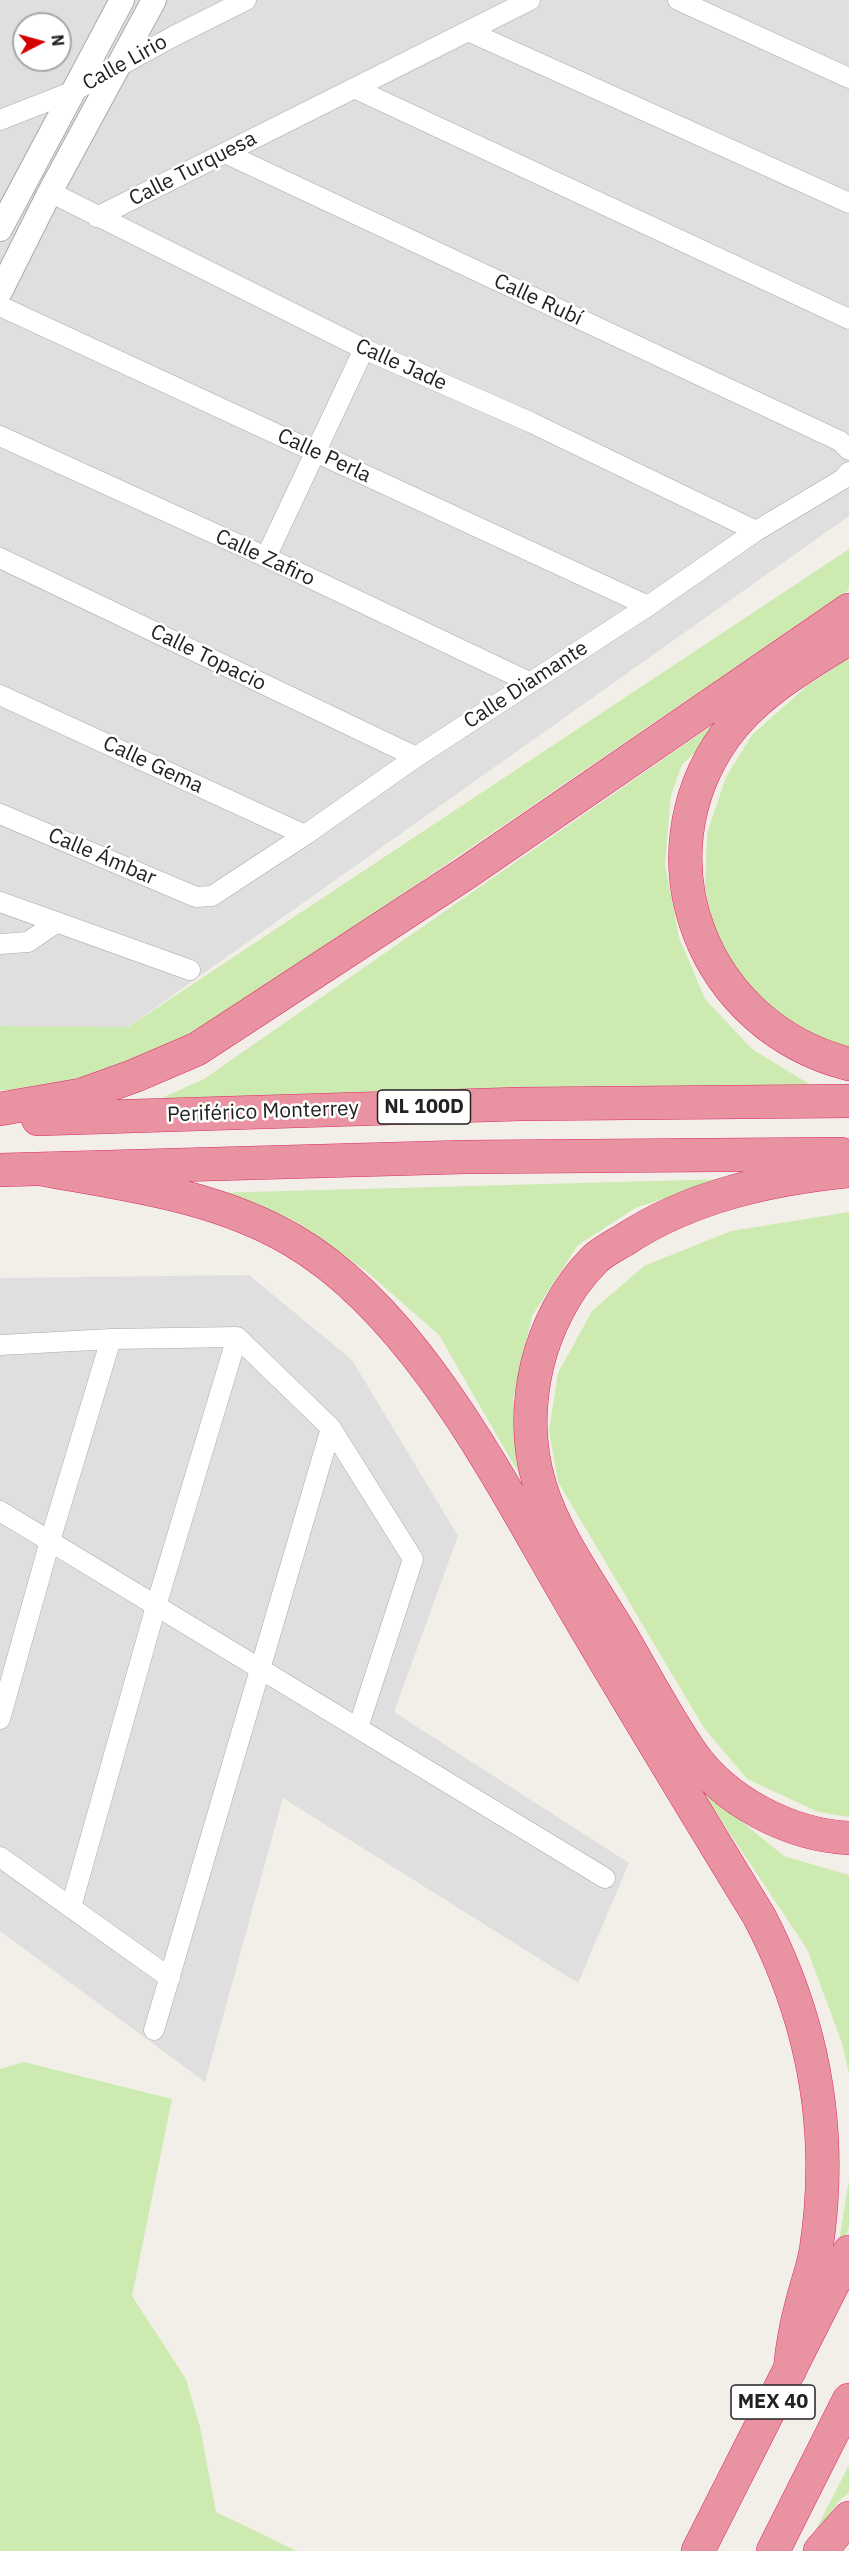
<!DOCTYPE html>
<meta charset="utf-8">
<style>
body{margin:0}
#map{position:relative;width:849px;height:2551px;overflow:hidden;background:#f2efe9;font-family:"IBM Plex Sans",sans-serif}
canvas{display:block}
.north{position:absolute;left:12px;top:12px;width:60px;height:60px;box-sizing:border-box;background:#fff;border:2px solid #a7a7a7;border-radius:50%;rotate:84deg;font-size:16px;font-weight:700;line-height:24px;text-align:center;color:#222}
.north::after{content:'';display:block;margin:auto;width:21px;height:27px;background:#d40000;clip-path:polygon(50% 0,100% 100%,50% 72%,0 100%)}
</style>
<div id="map">
<canvas width="849" height="2551"></canvas>
<div class="north">N</div>
</div>
<script>
const context = document.querySelector('canvas').getContext('2d');
context.lineJoin = 'round';
function paint(path, color) {
  context.fillStyle = color;
  context.fill(path, 'evenodd');
}
function stroke(path, color, width, dash) {
  context.strokeStyle = color;
  context.lineWidth = width;
  context.lineCap = dash ? 'butt' : 'round';
  context.setLineDash(dash || []);
  context.stroke(path);
}
function write(font, color, halo, rows, align = 'center') {
  context.font = font + ' "IBM Plex Sans",sans-serif';
  context.lineWidth = 5;
  context.setLineDash([]);
  context.textBaseline = 'middle';
  context.strokeStyle = halo;
  context.fillStyle = color;
  for (const [text, x, y, turn = 0] of rows) {
    context.save();
    context.translate(x, y);
    context.rotate((+turn || 0) * Math.PI / 180);
    context.textAlign = isNaN(turn) ? turn : align;
    if (halo) context.strokeText(text, 0, 0);
    context.fillText(text, 0, 0);
    context.restore();
  }
}
paint(new Path2D(`
 M 0,0 L 849,0 L 849,516 L 128,1027 L 0,1026 ZM 24,24 L 60,24 L 60,60 L 24,60 Z
 M 249,1275 L 352,1360 L 458,1536 L 394,1712 L 629,1863 L 578,1983 L 283,1798 L 205,2082 L 0,1931 L 0,1278 Z`), '#e0dfdf');
paint(new Path2D(`
 M 849,549 L 849,590 L 179,1046 C 121,1068 63,1091 0,1090 L 0,1026 L 128,1027 Z
 M 849,658 L 849,1050 L 778,1020 L 743,984 L 716,938 L 705,887 L 707,833 L 726,777 L 752,735 L 808,685 Z
 M 754,696 L 682,765 L 671,795 L 665,864 L 679,937 L 705,999 L 752,1049 L 819,1090 L 155,1101 L 204,1079 Z
 M 729,1179 L 637,1207 L 578,1245 L 532,1316 L 513,1399 L 522,1479 L 439,1335 L 366,1271 L 293,1220 L 211,1193 Z
 M 849,1212 L 849,1817 L 818,1812 L 747,1779 L 704,1728 L 558,1482 L 549,1431 L 558,1373 L 592,1311 L 644,1266 L 731,1231 Z
 M 699,1787 L 784,1856 L 849,1875 L 849,2074 L 842,2043 L 807,1949 Z
 M 24,2062 L 172,2099 L 132,2296 L 186,2379 L 200,2427 L 216,2512 L 297,2551 L 0,2551 L 0,2069 Z
 M 849,2180 L 849,2229 L 837,2253 Z
 M 849,2465 L 849,2493 L 838,2502 L 805,2551 Z`), '#cdebb0');
const minor = new Path2D(`
 M 678,0 L 849,78
 M 470,32 L 849,203
 M 354,88 L 849,319
 M 0,120 L 74,91 L 174,36 L 246,0
 M 225,153 L 840,441 L 849,450
 M 50,192 L 364,349 L 530,422 L 756,531
 M 97,217 L 530,0
 M 0,306 L 648,606
 M 0,436 L 266,557 L 529,682
 M 266,557 L 364,349
 M 0,558 L 416,757
 M 0,695 L 305,835
 M 0,814 L 196,897 L 212,896 L 305,835 L 416,757 L 648,606 L 756,531 L 843,479 L 849,472
 M 0,902 L 190,970
 M 0,944 L 28,942 L 57,922
 M 0,1345 L 111,1339 L 237,1337 L 331,1428 L 413,1559 L 358,1728
 M 0,1511 L 605,1878
 M 0,1719 L 50,1541 L 111,1339
 M 0,1857 L 170,1978
 M 71,1907 L 156,1606 L 237,1337
 M 154,2030 L 331,1428`);
const tertiary = new Path2D(`
 M 0,229 L 122,0
 M 0,292 L 50,192 L 154,0`);
const motorway = new Path2D(`
 M 849,638 C 804,667 757,692 725,736 C 637,860 703,1027 849,1064
 M 0,1109 L 81,1095 L 134,1076 L 197,1049 L 466,873 L 849,610
 M 38,1119 L 520,1104 L 849,1101
 M 41,1169 C 127,1185 215,1195 292,1240 C 420,1314 505,1492 578,1615 C 637,1716 698,1816 759,1916 C 814,2021 834,2133 816,2250 C 813,2268 806,2286 802,2303 C 796,2325 792,2347 790,2370
 M 0,1170 L 464,1157 L 841,1154
 M 849,1171 C 770,1179 691,1196 624,1240 C 614,1246 602,1252 594,1260 C 566,1288 546,1328 537,1366 C 528,1405 528,1447 540,1486 C 556,1538 592,1586 620,1633 C 643,1672 664,1713 690,1751 C 724,1801 789,1835 849,1838
 M 698,2551 L 849,2252
 M 773,2551 L 849,2400
 M 820,2551 L 849,2518`);
stroke(minor, '#a9a9a9', 21);
stroke(tertiary, '#a9a9a9', 26);
stroke(motorway, '#dc2a67', 34);
stroke(minor, '#fff', 20);
stroke(tertiary, '#fff', 24);
stroke(motorway, '#e892a2', 33);
for (const [x, y, w] of [
 [424,1107,93],
 [773,2402,84]
]) {
  const box = new Path2D();
  box.roundRect(x - w / 2, y - 17, w, 34, 4.5);
  context.fillStyle = '#fff';
  context.fill(box);
  stroke(box, '#222', 1.5);
}
write('bold 20px', '#222', null, [
 ["NL 100D",424,1107],
 ["MEX 40",773,2402]
]);
write('21px', '#222', '#fff', [
 ["Calle Lirio",125,63,-29],
 ["Calle Turquesa",193,169,-27],
 ["Calle Rubí",538,300,25],
 ["Calle Jade",401,365,24],
 ["Calle Perla",324,456,25],
 ["Calle Zafiro",265,558,25],
 ["Calle Topacio",208,658,26],
 ["Calle Diamante",526,685,-33],
 ["Calle Gema",153,765,25],
 ["Calle Ámbar",102,857,23],
 ["Periférico Monterrey",263,1112,-2]
]);
</script>
